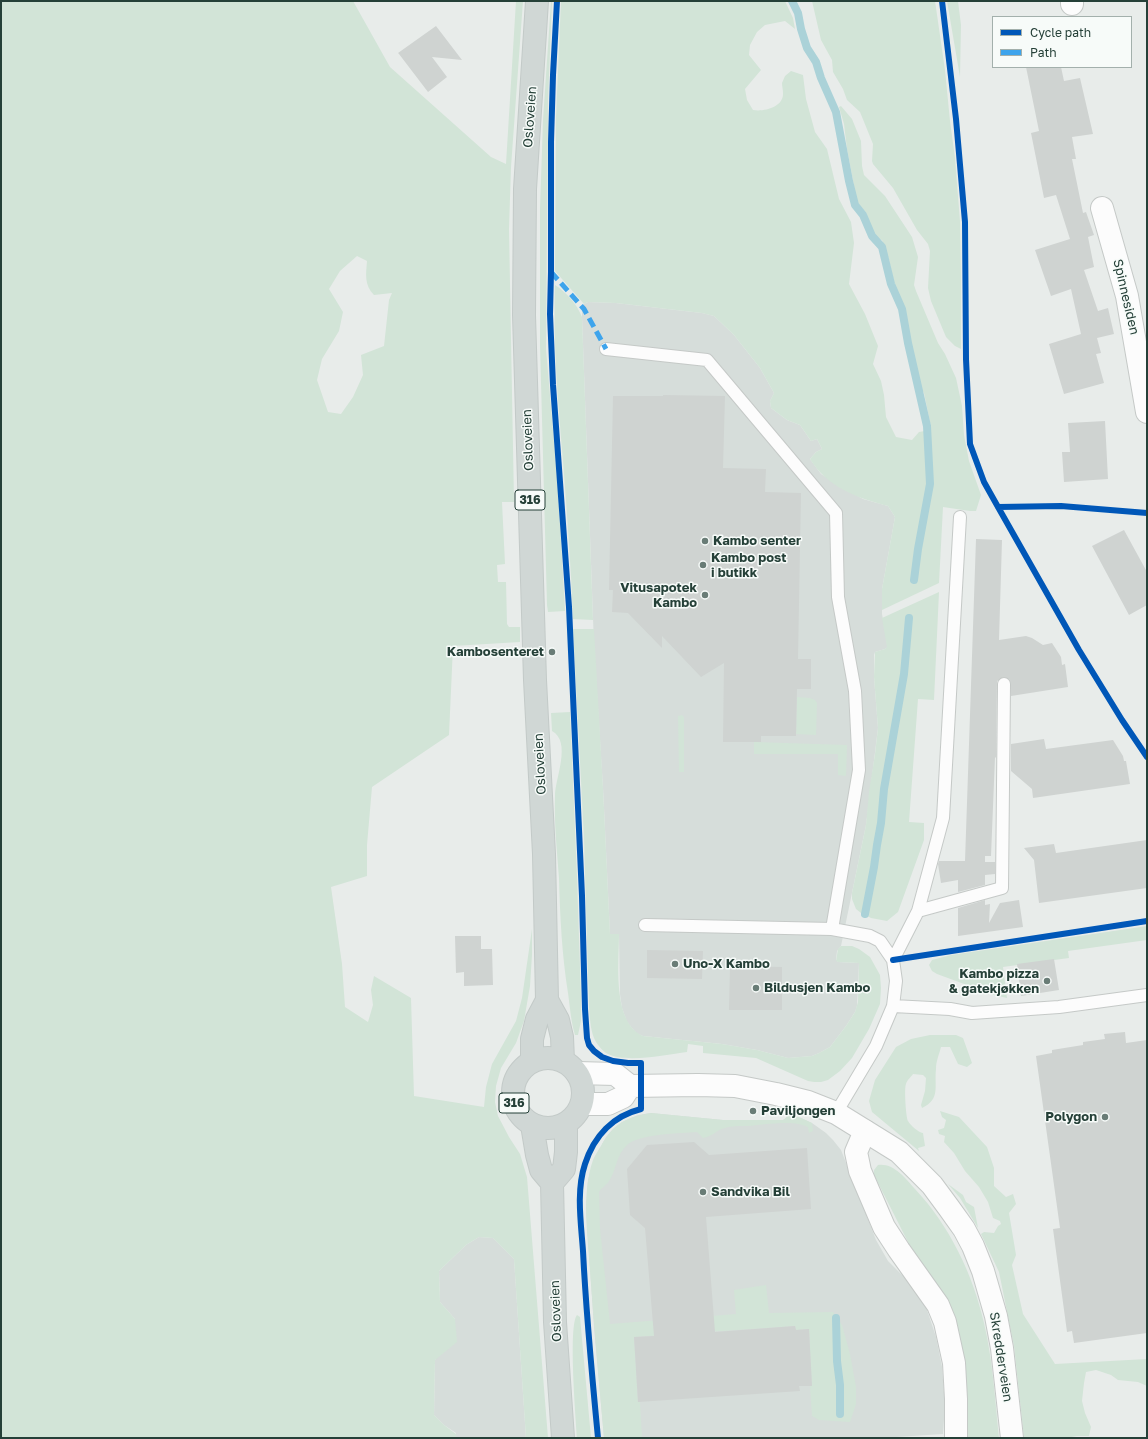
<!DOCTYPE html>
<meta charset="utf-8">
<style>
body{margin:0}
#map{position:relative;width:1148px;height:1439px;overflow:hidden;background:#e8ecea;font-family:"Golos Text",sans-serif}
canvas{display:block}
.frame{position:absolute;inset:0;border:2px solid #254038;pointer-events:none}
.legend{position:absolute;left:992px;top:16px;width:140px;height:52px;box-sizing:border-box;background:#f7fbf9;border:1px solid #a3b0ac;margin:0;padding:5px 7px;list-style:none;font-size:12px;color:#254038}
.legend li{display:flex;align-items:center;gap:8px;height:20px}
.legend b{width:20px;border:1px solid #a3b0ac}
</style>
<div id="map">
<canvas width="1148" height="1439"></canvas>
<div class="frame"></div>
<ul class="legend">
<li><b style="height:5px;background:#0057b8"></b>Cycle path</li>
<li><b style="height:5px;background:#3ea4ec"></b>Path</li>
</ul>
</div>
<script>
const context = document.querySelector('canvas').getContext('2d');
context.lineJoin = 'round';
function paint(path, color) {
  context.fillStyle = color;
  context.fill(path, 'evenodd');
}
function stroke(path, color, width, dash) {
  context.strokeStyle = color;
  context.lineWidth = width;
  context.lineCap = dash ? 'butt' : 'round';
  context.setLineDash(dash || []);
  context.stroke(path);
}
function write(font, color, halo, rows, align = 'center') {
  context.font = font + ' "Golos Text",sans-serif';
  context.lineWidth = 3;
  context.setLineDash([]);
  context.textBaseline = 'middle';
  context.strokeStyle = halo;
  context.fillStyle = color;
  for (const [text, x, y, turn = 0] of rows) {
    context.save();
    context.translate(x, y);
    context.rotate((+turn || 0) * Math.PI / 180);
    context.textAlign = isNaN(turn) ? turn : align;
    if (halo) context.strokeText(text, 0, 0);
    context.fillText(text, 0, 0);
    context.restore();
  }
}
paint(new Path2D(`
 M 588,302 L 616,303 L 702,313 L 714,316 L 734,335 L 760,368 L 774,393 L 770,401 L 771,408 L 787,420 L 800,425 L 811,441 L 817,439 L 822,449 L 816,452 L 810,459 L 821,474 L 863,499 L 888,506 L 895,517 L 882,589 L 882,614 L 888,647 L 885,649 L 875,652 L 874,655 L 874,677 L 878,728 L 866,825 L 841,946 L 837,951 L 836,960 L 838,962 L 859,963 L 857,1006 L 855,1012 L 846,1026 L 830,1047 L 819,1053 L 812,1056 L 788,1058 L 757,1050 L 722,1044 L 643,1036 L 636,1033 L 627,1022 L 622,1008 L 620,994 L 619,935 L 610,934 L 603,788 L 594,645 L 582,317 L 582,308 L 584,304 Z
 M 651,1113 L 723,1120 L 783,1120 L 786,1118 L 788,1114 L 801,1118 L 812,1123 L 826,1133 L 833,1140 L 841,1150 L 876,1240 L 888,1261 L 915,1288 L 925,1304 L 936,1337 L 942,1367 L 945,1405 L 943,1434 L 881,1438 L 604,1438 L 594,1327 L 586,1209 L 588,1180 L 594,1159 L 606,1137 L 613,1129 L 622,1122 L 638,1115 Z
 M 479,1237 L 493,1238 L 514,1259 L 526,1438 L 456,1438 L 456,1433 L 444,1425 L 434,1415 L 435,1360 L 455,1319 L 440,1302 L 439,1271 L 466,1245 Z`), '#d6ddda');
paint(new Path2D(`
 M 1,1 L 353,1 L 390,67 L 491,157 L 506,164 L 516,1 L 523,1 L 511,167 L 509,229 L 514,502 L 502,502 L 505,564 L 497,565 L 498,582 L 506,582 L 507,624 L 509,627 L 520,627 L 520,642 L 453,646 L 449,735 L 372,787 L 367,845 L 367,876 L 331,887 L 342,964 L 345,1007 L 368,1022 L 373,1005 L 371,990 L 374,976 L 411,998 L 414,1096 L 484,1107 L 486,1087 L 492,1064 L 516,1021 L 522,998 L 532,929 L 532,955 L 530,986 L 524,1021 L 516,1043 L 501,1068 L 496,1086 L 495,1102 L 498,1116 L 509,1137 L 520,1154 L 527,1177 L 548,1438 L 526,1438 L 514,1259 L 493,1238 L 479,1237 L 466,1245 L 439,1271 L 440,1302 L 455,1319 L 457,1342 L 435,1360 L 434,1415 L 444,1425 L 456,1434 L 456,1438 L 1,1438 ZM 357,256 L 367,261 C 366,274 364,285 374,295 L 392,293 L 389,300 L 384,346 L 361,355 L 363,375 L 353,397 L 341,414 L 328,412 L 317,380 L 322,359 L 339,331 L 343,312 L 329,289 L 340,271 Z
 M 551,1 L 552,1 L 548,101 L 546,349 L 558,489 L 565,611 L 548,612 L 547,605 L 540,345 L 540,209 L 543,120 Z
 M 561,1 L 785,1 L 793,18 L 795,29 L 785,21 L 765,25 L 757,32 L 750,45 L 749,55 L 761,70 L 745,89 L 747,100 L 753,110 C 764,112 784,107 783,93 C 783,90 782,86 782,83 L 785,76 L 791,71 L 803,75 L 806,99 L 815,132 L 827,149 L 839,199 L 851,222 L 854,243 L 849,284 L 865,314 L 878,346 L 873,364 L 881,381 L 884,395 L 886,417 L 896,437 L 912,440 L 919,432 L 925,431 L 931,427 L 924,393 L 921,388 L 907,326 L 904,307 L 900,300 L 898,293 L 895,287 L 889,260 L 882,240 L 877,239 L 872,230 L 866,213 L 857,202 L 847,149 L 844,124 L 839,107 L 841,106 L 852,119 L 861,141 L 862,166 L 864,175 L 885,196 L 912,237 L 918,257 L 914,285 L 916,291 L 938,343 L 945,354 L 956,378 L 962,406 L 964,435 L 969,461 L 981,495 L 976,511 L 970,511 L 943,507 L 939,583 L 882,610 L 882,589 L 895,517 L 888,506 C 857,498 827,487 810,459 L 816,452 L 822,449 L 817,439 L 811,441 L 800,425 L 787,420 L 771,408 L 770,401 L 774,393 L 760,368 L 734,335 L 714,316 L 702,313 L 616,303 L 588,302 L 584,304 L 555,271 L 556,117 Z
 M 812,1 L 935,1 L 945,70 L 950,121 L 955,158 L 960,221 L 961,276 L 961,349 L 955,346 L 946,337 L 931,301 L 928,288 L 930,251 L 928,244 L 917,230 L 893,188 L 873,164 L 872,161 L 873,144 L 860,112 L 847,100 L 843,89 L 833,72 L 832,60 L 821,40 Z
 M 947,1 L 958,1 L 961,25 L 960,77 Z
 M 555,285 C 566,292 577,304 582,317 L 593,620 L 573,619 C 571,566 567,514 563,461 C 558,402 553,344 555,285 Z
 M 939,592 L 934,700 L 918,699 L 909,822 L 924,823 L 924,840 L 898,912 L 887,921 L 871,918 L 861,913 L 856,909 L 852,899 L 852,893 L 866,825 L 869,792 L 875,754 L 878,728 L 874,677 L 875,652 L 885,649 L 887,647 L 882,618 Z
 M 573,629 L 594,629 L 603,788 L 610,934 L 619,934 C 619,963 612,1022 643,1036 L 722,1044 L 757,1050 L 788,1058 L 812,1056 L 819,1053 L 830,1047 L 846,1026 L 855,1012 L 858,1002 L 859,963 L 838,962 L 836,961 L 838,949 L 841,946 L 852,946 L 859,949 L 870,957 L 880,975 L 881,988 L 880,1004 L 869,1029 L 852,1058 L 840,1071 L 828,1080 L 821,1082 L 814,1082 L 808,1081 L 756,1058 L 703,1053 L 703,1046 L 688,1044 L 687,1052 C 666,1055 626,1063 608,1054 C 602,1051 596,1043 594,1038 C 590,1028 590,1017 589,1007 L 584,838 Z
 M 797,697 L 810,698 L 815,700 L 817,703 L 816,735 L 796,734 Z
 M 570,712 L 577,877 L 581,998 L 581,1021 L 578,1035 L 575,1035 C 571,1022 570,1007 568,993 C 562,955 560,917 559,878 C 557,851 554,823 555,796 C 555,778 572,742 552,731 L 551,713 Z
 M 682,715 L 684,717 L 684,772 L 679,772 L 678,716 Z
 M 754,742 L 847,745 L 846,776 L 838,775 L 838,754 L 754,754 Z
 M 1147,926 L 1147,940 L 1068,951 L 1069,958 L 1003,967 L 1007,998 L 994,995 L 937,974 L 932,971 L 929,965 L 932,960 L 951,955 Z
 M 930,1035 L 956,1035 L 963,1038 L 972,1063 L 967,1067 L 958,1064 L 950,1047 L 941,1047 C 939,1055 936,1061 936,1069 C 934,1086 941,1099 922,1108 L 921,1105 L 925,1091 L 926,1078 L 923,1075 L 913,1074 C 911,1077 907,1080 906,1084 C 904,1088 906,1118 908,1121 C 911,1126 918,1132 923,1133 L 925,1146 L 918,1148 L 919,1151 L 872,1112 L 869,1101 L 875,1080 L 896,1047 L 911,1039 Z
 M 940,1111 L 959,1117 L 987,1147 L 994,1168 L 994,1186 L 1006,1197 L 1013,1194 L 1016,1204 L 1009,1213 L 1016,1255 L 1012,1265 L 1023,1314 L 1055,1364 L 1147,1359 L 1147,1386 L 1138,1382 L 1118,1380 L 1111,1375 L 1096,1370 L 1086,1372 L 1084,1383 L 1082,1401 L 1085,1413 L 1091,1427 L 1089,1436 L 1077,1436 L 1066,1438 L 1024,1438 L 1014,1346 L 999,1272 L 981,1234 L 984,1232 L 994,1233 L 998,1226 L 1001,1224 L 1000,1221 L 993,1218 L 988,1202 L 979,1187 L 965,1171 L 954,1153 L 944,1142 L 945,1136 L 939,1134 L 938,1130 L 944,1128 L 946,1120 L 942,1117 Z
 M 651,1113 L 723,1120 L 783,1120 L 786,1118 L 788,1114 L 801,1118 L 812,1123 L 813,1131 L 809,1133 L 808,1127 C 794,1119 763,1125 747,1126 C 740,1126 731,1126 725,1128 C 716,1130 712,1137 703,1138 L 697,1132 C 681,1133 639,1134 627,1145 C 616,1155 617,1169 609,1181 C 607,1185 602,1187 599,1192 L 600,1229 L 610,1324 L 736,1314 L 734,1290 L 766,1285 L 769,1313 L 833,1312 L 842,1325 L 850,1354 L 856,1387 L 856,1404 L 850,1422 L 819,1420 L 812,1416 L 810,1386 L 812,1386 L 809,1329 L 796,1330 L 795,1326 L 634,1337 L 638,1402 L 640,1402 L 642,1438 L 604,1438 C 599,1382 594,1327 590,1271 C 588,1235 581,1195 593,1160 C 595,1155 598,1151 601,1146 C 613,1124 626,1117 651,1113 Z
 M 878,1165 C 894,1163 905,1178 915,1189 C 949,1225 973,1274 984,1323 C 993,1361 995,1400 999,1438 L 965,1438 L 939,1288 L 909,1244 L 874,1175 L 874,1170 Z
 M 948,1184 L 963,1195 L 966,1202 L 974,1207 L 978,1228 L 960,1198 Z
 M 577,1315 L 580,1317 L 591,1438 L 577,1438 C 576,1419 568,1325 577,1315 Z`), '#d2e4d7');
stroke(new Path2D(`
 M 792,1 L 798,13 L 801,29 L 807,48 L 816,62 L 821,78 L 836,112 L 849,181 L 855,205 L 863,215 L 872,236 L 882,247 L 891,284 L 902,309 L 908,343 L 927,426 L 930,484 L 918,549 L 914,580
 M 865,914 L 874,867 L 877,845 L 881,823 L 884,789 L 904,674 L 909,618
 M 836,1318 L 837,1361 L 840,1385 L 840,1414`), '#abd2d8', 8);
paint(new Path2D(`
 M 436,26 L 462,60 L 432,57 L 447,77 L 428,92 L 399,54 L 398,53 Z
 M 1026,67 L 1061,67 L 1064,81 L 1080,78 L 1093,134 L 1072,137 L 1076,159 L 1072,159 L 1083,213 L 1086,212 L 1094,235 L 1088,237 L 1094,267 L 1084,270 L 1098,311 L 1108,308 L 1114,334 L 1097,338 L 1101,353 L 1096,354 L 1104,383 L 1064,394 L 1049,344 L 1081,334 L 1071,289 L 1051,296 L 1035,250 L 1070,239 L 1056,195 L 1044,198 L 1031,133 L 1039,131 Z
 M 663,395 L 725,396 L 723,468 L 766,469 L 765,492 L 801,493 L 798,659 L 811,659 L 811,689 L 797,689 L 796,736 L 761,736 L 761,742 L 723,742 L 724,663 L 701,677 L 662,636 L 662,648 L 628,613 L 612,612 L 613,590 L 609,590 L 613,396 L 663,396 Z
 M 1105,421 L 1108,479 L 1064,482 L 1062,452 L 1070,452 L 1068,423 Z
 M 1124,530 L 1147,572 L 1147,605 L 1129,615 L 1092,546 Z
 M 976,539 L 1002,540 L 999,640 L 1026,636 L 1032,638 L 1043,645 L 1052,643 L 1061,657 L 1062,665 L 1065,664 L 1068,687 L 1011,696 L 1010,680 L 1004,677 L 997,681 L 996,758 L 995,757 L 991,856 L 985,856 L 985,862 L 995,862 L 995,874 L 985,875 L 985,885 L 958,892 L 958,880 L 941,883 L 938,864 L 939,861 L 965,861 Z
 M 1044,739 L 1046,749 L 1113,740 L 1123,756 L 1124,761 L 1126,761 L 1130,784 L 1033,798 L 1032,789 L 1011,771 L 1011,744 Z
 M 1147,840 L 1147,888 L 1039,903 L 1034,860 L 1024,848 L 1054,844 L 1056,853 Z
 M 985,900 L 985,905 L 990,904 L 989,923 L 1000,903 L 1019,900 L 1023,927 L 958,936 L 958,908 Z
 M 455,936 L 481,936 L 481,949 L 492,949 L 493,985 L 464,986 L 464,972 L 456,973 Z
 M 647,950 L 703,951 L 702,979 L 647,978 Z
 M 1054,959 L 1059,990 L 1021,996 L 1017,964 Z
 M 730,966 L 782,967 L 782,1010 L 729,1010 Z
 M 1125,1032 L 1126,1043 L 1147,1040 L 1147,1333 L 1074,1343 L 1072,1331 L 1067,1332 L 1053,1229 L 1060,1228 L 1036,1056 L 1052,1053 L 1052,1050 L 1083,1045 L 1083,1042 L 1105,1039 L 1104,1034 Z
 M 694,1142 L 709,1155 L 807,1148 L 811,1209 L 706,1217 L 715,1332 L 795,1326 L 796,1330 L 809,1329 L 812,1386 L 799,1386 L 800,1391 L 638,1402 L 634,1337 L 654,1336 L 645,1228 L 630,1215 L 627,1169 L 647,1145 Z`), '#cfd3d1');
const service = new Path2D(`
 M 606,349 L 707,360 L 836,513 L 838,597 L 855,691 L 859,770 L 832,929
 M 918,911 L 1002,888 L 1004,684
 M 645,925 L 832,929 L 870,936 L 880,941 L 893,960 L 896,981 L 893,1006 L 876,1046 L 836,1113
 M 893,960 L 918,911 L 943,818 L 960,517
 M 893,1006 L 950,1009 L 972,1013 L 1059,1007 L 1147,995`);
const minor = new Path2D(`
 M 1072,4 L 1072,1
 M 1102,208 L 1127,296 L 1147,412
 M 865,1131 L 856,1152 L 860,1171 L 884,1227 L 899,1250 L 938,1305 L 945,1322 L 954,1363 L 956,1399 L 956,1438`);
const tertiary = new Path2D(`
 M 577,1073 L 615,1074 L 630,1086 L 698,1085 L 735,1086 L 776,1094 L 808,1102 L 836,1113 L 899,1152 L 932,1185 L 949,1208 L 964,1229 L 973,1246 L 983,1271 L 996,1316 L 1002,1348 L 1012,1438
 M 582,1104 L 608,1104 L 623,1097 L 630,1086`);
const primary = new Path2D(`
 M 537,1 L 525,189 L 524,315 L 535,680 L 544,854 L 547,1000 L 558,1020 L 562,1037 L 563,1061
 M513 1093a35 35 0 1 1 70 0a35 35 0 1 1-70 0Z
 M 532,1061 L 532,1039 L 537,1019 L 547,1000
 M 532,1125 L 537,1155 L 541,1170 L 552,1183 L 555,1322 L 563,1438
 M 552,1183 L 564,1169 L 566,1152 L 566,1124`);
stroke(service, '#c5c9c7', 14);
stroke(minor, '#c5c9c7', 24);
stroke(tertiary, '#c5c9c7', 24);
stroke(primary, '#c3cac8', 24);
stroke(service, '#fcfcfc', 12);
stroke(minor, '#fcfcfc', 22);
stroke(tertiary, '#fcfcfc', 22);
stroke(primary, '#d0d7d5', 22);
stroke(new Path2D(`
 M 551,272 L 584,309 L 606,349`), '#3ea4ec', 5, [10, 5]);
stroke(new Path2D(`
 M 557,1 L 553,75 L 551,142 L 551,272 L 550,314 L 553,385 L 569,607 L 582,896 L 585,1009 L 587,1038 L 589,1045 L 594,1051 L 602,1057 L 613,1061 L 628,1063 L 641,1063 L 641,1109 C 613,1116 594,1136 585,1164 C 576,1191 581,1223 583,1251 C 586,1313 592,1376 598,1438
 M 942,1 L 956,119 L 965,222 L 966,359 L 970,444 L 984,482 L 998,507 L 1079,650 L 1122,720 L 1147,757
 M 998,507 L 1061,506 L 1147,513
 M 893,960 L 1147,921`), '#0057b8', 6);
for (const [x, y, r, color] of [
 [705,541,4,"#697c76"],
 [703,565,4,"#697c76"],
 [705,595,4,"#697c76"],
 [552,652,4,"#697c76"],
 [675,964,4,"#697c76"],
 [1047,981,4,"#697c76"],
 [756,988,4,"#697c76"],
 [753,1111,4,"#697c76"],
 [1105,1117,4,"#697c76"],
 [703,1192,4,"#697c76"]
]) {
  const dot = new Path2D();
  dot.arc(x, y, r, 0, 2 * Math.PI);
  context.fillStyle = color;
  context.fill(dot);
  stroke(dot, '#f7fbf9', 1.5);
}
for (const [x, y, w] of [
 [530,500,30],
 [514,1103,30]
]) {
  const box = new Path2D();
  box.roundRect(x - w / 2, y - 10, w, 20, 3);
  context.fillStyle = '#f7fbf9';
  context.fill(box);
  stroke(box, '#254038', 1);
}
write('bold 12px', '#254038', null, [
 ["316",530,500],
 ["316",514,1103]
]);
write('13px', '#254038', '#f7fbf9', [
 ["Osloveien",530,117,-86],
 ["Spinnesiden",1126,297,77],
 ["Osloveien",528,440,-92],
 ["Osloveien",540,764,-93],
 ["Osloveien",556,1311,-92],
 ["Skredderveien",1001,1357,81]
]);
write('bold 13px', '#254038', '#f7fbf9', [
 ["Kambo senter",713,541],
 ["Kambo post",711,558],
 ["i butikk",711,573],
 ["Vitusapotek",697,588,"right"],
 ["Kambo",697,603,"right"],
 ["Kambosenteret",544,652,"right"],
 ["Uno-X Kambo",683,964],
 ["Kambo pizza",1039,974,"right"],
 ["& gatekjøkken",1039,989,"right"],
 ["Bildusjen Kambo",764,988],
 ["Paviljongen",761,1111],
 ["Polygon",1097,1117,"right"],
 ["Sandvika Bil",711,1192]
], 'left');
</script>
